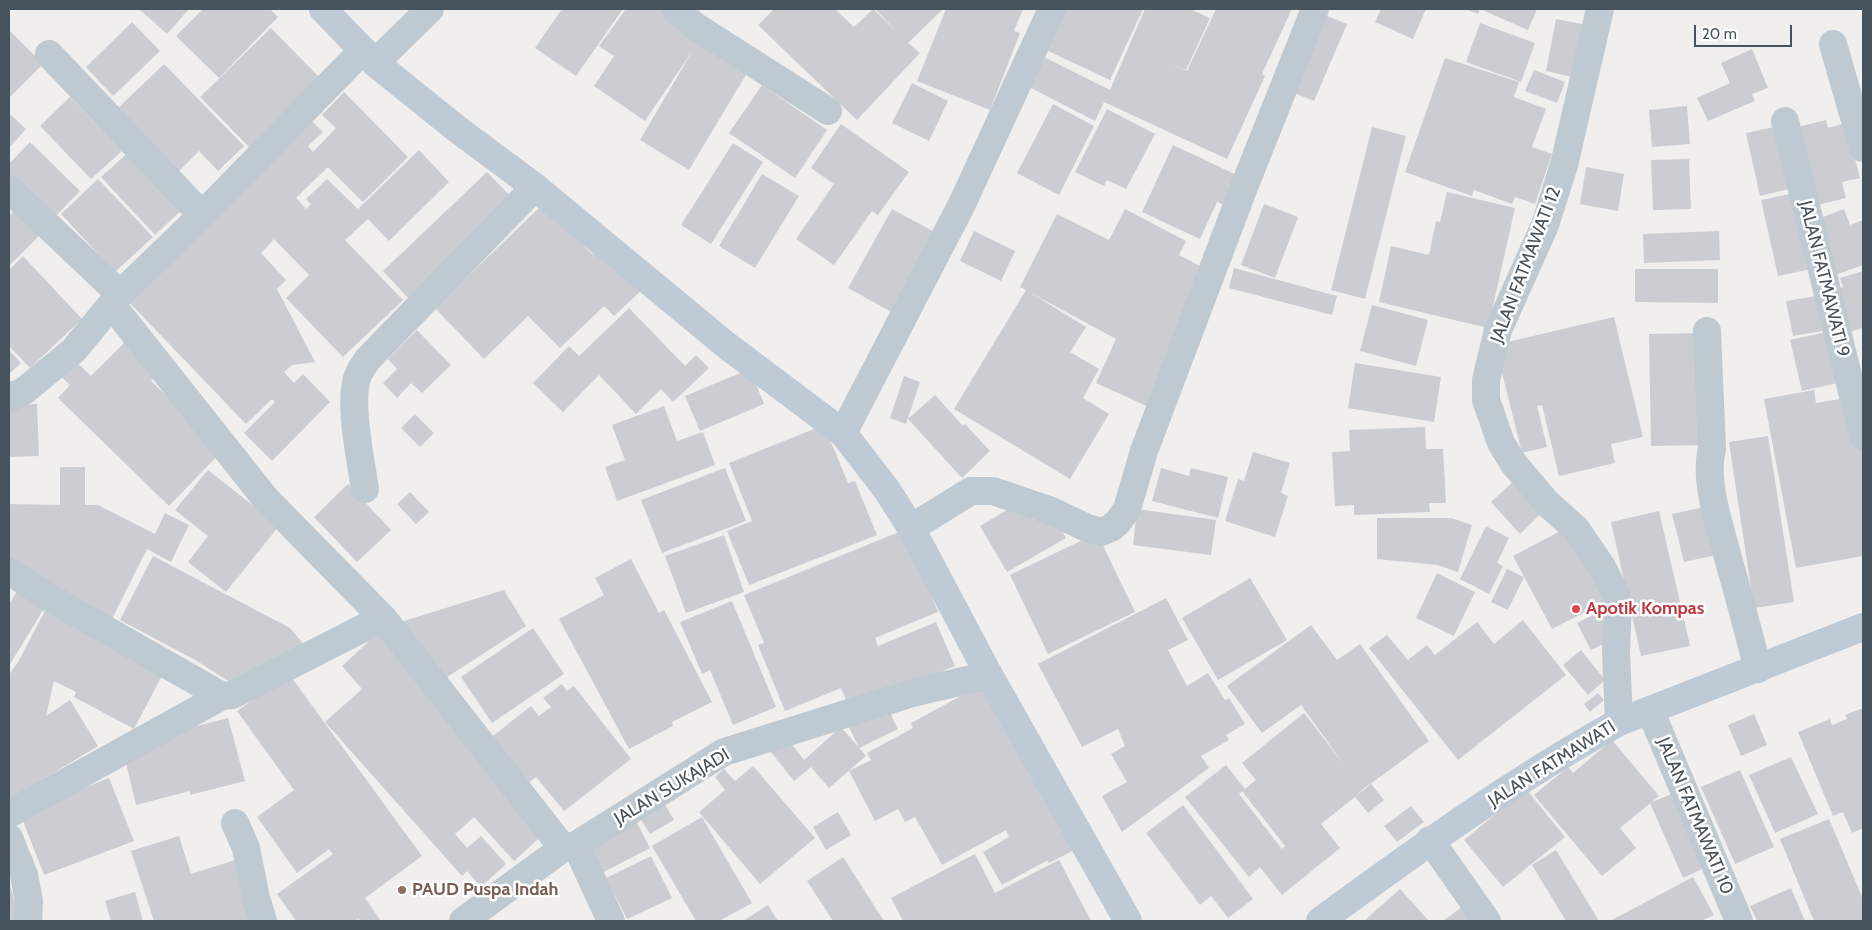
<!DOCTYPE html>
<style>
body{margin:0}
#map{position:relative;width:1872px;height:930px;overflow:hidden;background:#f1eeee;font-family:Cabin,sans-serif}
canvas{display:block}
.frame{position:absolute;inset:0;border:10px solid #46525c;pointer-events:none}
.scale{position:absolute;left:1694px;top:25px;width:98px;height:22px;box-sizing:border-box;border:2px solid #46525c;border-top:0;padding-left:6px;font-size:15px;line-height:18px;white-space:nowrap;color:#46525c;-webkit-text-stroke:4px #fff;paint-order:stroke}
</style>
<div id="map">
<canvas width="1872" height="930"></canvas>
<div class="frame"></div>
<div class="scale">20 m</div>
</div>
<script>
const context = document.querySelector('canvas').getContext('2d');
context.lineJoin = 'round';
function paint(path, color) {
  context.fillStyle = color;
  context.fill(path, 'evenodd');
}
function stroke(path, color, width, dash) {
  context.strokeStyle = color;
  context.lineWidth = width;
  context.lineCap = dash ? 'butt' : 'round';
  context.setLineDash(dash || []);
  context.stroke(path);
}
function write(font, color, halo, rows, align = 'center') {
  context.font = font + ' Cabin,sans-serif';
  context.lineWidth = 5;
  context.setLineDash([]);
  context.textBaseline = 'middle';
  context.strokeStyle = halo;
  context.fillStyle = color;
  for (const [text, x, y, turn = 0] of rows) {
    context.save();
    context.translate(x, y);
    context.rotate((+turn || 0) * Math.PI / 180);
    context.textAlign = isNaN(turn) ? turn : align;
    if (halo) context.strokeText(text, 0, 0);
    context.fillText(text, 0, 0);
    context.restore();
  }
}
paint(new Path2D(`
 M 139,9 L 189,9 L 167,34 Z
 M 203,9 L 270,9 L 278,17 L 219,78 L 176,36 Z
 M 562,9 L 623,9 L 576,76 L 535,48 Z
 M 626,9 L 642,9 L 644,10 L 646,9 L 660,9 L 702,37 L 747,73 L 689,170 L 640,140 L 693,50 L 645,121 L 594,86 L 614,56 L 599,46 Z
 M 774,9 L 835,9 L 854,27 L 873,9 L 897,32 L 875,9 L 943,9 L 908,43 L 920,53 L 857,120 L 758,25 Z
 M 946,9 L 1023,9 L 1014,31 L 1020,33 L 990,110 L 917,81 Z
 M 1065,9 L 1143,9 L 1110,80 L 1046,50 Z
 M 1145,9 L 1190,9 L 1210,18 L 1186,70 L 1169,63 L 1187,71 L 1216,9 L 1292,9 L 1262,74 L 1265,76 L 1227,159 L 1104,102 L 1095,121 L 1029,87 L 1044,57 L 1110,90 Z
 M 1381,9 L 1426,9 L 1413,39 L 1375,22 Z
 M 1465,9 L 1537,9 L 1528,30 L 1480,9 L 1478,14 Z
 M 1322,14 L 1347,24 L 1314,101 L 1289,91 Z
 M 1556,19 L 1587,25 L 1577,78 L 1546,71 Z
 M 132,22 L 160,51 L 113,96 L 86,67 Z
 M 1480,23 L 1535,43 L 1521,82 L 1466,62 Z
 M 271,28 L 320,78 L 249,147 L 200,97 Z
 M 9,30 L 43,64 L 10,97 L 9,95 Z
 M 1752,49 L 1768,88 L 1752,94 L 1755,101 L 1708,121 L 1697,98 L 1730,83 L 1721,63 Z
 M 1445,58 L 1519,82 L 1514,97 L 1546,109 L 1532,147 L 1552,154 L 1535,204 L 1515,197 L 1512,204 L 1474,190 L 1472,196 L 1405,172 Z
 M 164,64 L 244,146 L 218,171 L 199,151 L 177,173 L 116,110 Z
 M 1534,70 L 1565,82 L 1557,103 L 1525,91 Z
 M 912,83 L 948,101 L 929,141 L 892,123 Z
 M 762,85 L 827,130 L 795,178 L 729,133 Z
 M 344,92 L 408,157 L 363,202 L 328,167 L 296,198 L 306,209 L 311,204 L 306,199 L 327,179 L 358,209 L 419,150 L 449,182 L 389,241 L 368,219 L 345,240 L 403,300 L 343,357 L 286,298 L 309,275 L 274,239 L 261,253 L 286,280 L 277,289 L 315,362 L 292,365 L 284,372 L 294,383 L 303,374 L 330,402 L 272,461 L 244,433 L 275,402 L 272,399 L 246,424 L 127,300 L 306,115 L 323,132 L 308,146 L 313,152 L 336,128 L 322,115 Z
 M 70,97 L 122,151 L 91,179 L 40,126 Z
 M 1053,104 L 1094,126 L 1059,195 L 1017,173 Z
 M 1687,106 L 1690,144 L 1652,147 L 1649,110 Z
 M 1107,109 L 1155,134 L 1126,189 L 1107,180 L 1104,186 L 1075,172 Z
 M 9,113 L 26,129 L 9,148 Z
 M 1826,120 L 1828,128 L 1846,123 L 1860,178 L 1842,182 L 1846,198 L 1814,206 L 1794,128 Z
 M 841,124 L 909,172 L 878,215 L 872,211 L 834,265 L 796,239 L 834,184 L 811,168 Z
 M 1783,125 L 1797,187 L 1760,196 L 1746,133 Z
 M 1372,127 L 1406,136 L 1365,299 L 1331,290 Z
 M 30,142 L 80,191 L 51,221 L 9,179 L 9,164 Z
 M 733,143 L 763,162 L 711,244 L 681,225 Z
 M 1173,145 L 1241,177 L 1228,207 L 1217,202 L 1200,239 L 1142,212 Z
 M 131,150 L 185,207 L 155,235 L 101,177 Z
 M 1689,159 L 1691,209 L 1653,210 L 1651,160 Z
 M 1586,167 L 1624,174 L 1618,211 L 1580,204 Z
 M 487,172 L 515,201 L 411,301 L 383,271 Z
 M 762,174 L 799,196 L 755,268 L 719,246 Z
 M 98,179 L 153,237 L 115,272 L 61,214 Z
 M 1447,192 L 1515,208 L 1488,328 L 1379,302 L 1391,246 L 1429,255 L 1436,221 L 1440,222 Z
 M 1799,192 L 1816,268 L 1778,276 L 1761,200 Z
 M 543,204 L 592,254 L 602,245 L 644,288 L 614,316 L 604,306 L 560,348 L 528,316 L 484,359 L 435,308 Z
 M 1264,204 L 1298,217 L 1275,278 L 1241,265 Z
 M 17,208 L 42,233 L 9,266 L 9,216 Z
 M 892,209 L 940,235 L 897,315 L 848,288 Z
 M 1125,209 L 1186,241 L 1179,255 L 1209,271 L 1151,408 L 1096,383 L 1116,339 L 1020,287 L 1057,214 L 1109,240 Z
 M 1844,209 L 1850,225 L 1863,220 L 1863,265 L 1835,275 L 1815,220 Z
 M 974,231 L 1015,251 L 1001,281 L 960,261 Z
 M 1719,231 L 1720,260 L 1644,263 L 1643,234 Z
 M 23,256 L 82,319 L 30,368 L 9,346 L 9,270 Z
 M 1234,268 L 1337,296 L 1332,315 L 1229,288 Z
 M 1635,269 L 1718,269 L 1718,303 L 1635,302 Z
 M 1863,271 L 1863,328 L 1846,333 L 1833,291 L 1843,287 L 1840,278 Z
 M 1026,290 L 1086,327 L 1070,352 L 1099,369 L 1083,398 L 1109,414 L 1070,479 L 954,409 Z
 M 1822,295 L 1828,330 L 1793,336 L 1786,301 Z
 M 1372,305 L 1428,320 L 1416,366 L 1360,351 Z
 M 629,308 L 685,366 L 696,355 L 709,368 L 673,402 L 661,389 L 636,414 L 599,375 L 563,412 L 533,383 L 569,346 L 579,356 Z
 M 1614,317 L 1643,437 L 1611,444 L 1615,463 L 1559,476 L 1542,405 L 1537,406 L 1547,447 L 1522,453 L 1495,345 Z
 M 417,330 L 451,365 L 422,393 L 411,383 L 397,398 L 383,383 L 397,369 L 388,359 Z
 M 1831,331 L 1842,382 L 1802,391 L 1790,340 Z
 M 1704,333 L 1707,445 L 1651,446 L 1649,334 Z
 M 125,342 L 158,374 L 151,381 L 223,450 L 169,506 L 58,398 L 70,385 L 57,373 L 71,357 L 91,376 Z
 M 9,350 L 21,363 L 9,374 Z
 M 1355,363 L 1441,377 L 1434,422 L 1348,408 Z
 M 750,369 L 764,404 L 700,431 L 685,396 Z
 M 904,376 L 920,382 L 906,424 L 890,418 Z
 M 1814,390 L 1816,403 L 1853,397 L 1863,449 L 1863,556 L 1796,568 L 1764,399 Z
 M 935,395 L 963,426 L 965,424 L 990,451 L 962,478 L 908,419 Z
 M 37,404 L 39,456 L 9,457 L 9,405 Z
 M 664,406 L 677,441 L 703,432 L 715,465 L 617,501 L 605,467 L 625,460 L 612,425 Z
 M 415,414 L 434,433 L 420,447 L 401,428 Z
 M 824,425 L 848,483 L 855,481 L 877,535 L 749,585 L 727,531 L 752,521 L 729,463 Z
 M 1425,427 L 1426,449 L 1443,449 L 1446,503 L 1429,503 L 1430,512 L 1354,515 L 1354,505 L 1335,506 L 1332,452 L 1350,451 L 1349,430 Z
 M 1768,436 L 1794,602 L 1754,608 L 1729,442 Z
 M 1253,452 L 1290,463 L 1281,493 L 1288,496 L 1275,537 L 1225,521 L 1238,479 L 1244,481 Z
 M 60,467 L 85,467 L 85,505 L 98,505 L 155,534 L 165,513 L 189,525 L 171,562 L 147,549 L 112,619 L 9,562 L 9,504 L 60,505 Z
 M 725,468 L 746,521 L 662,553 L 641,500 Z
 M 1161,468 L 1189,476 L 1191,468 L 1228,477 L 1218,518 L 1152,501 Z
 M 208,470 L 279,526 L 226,592 L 188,562 L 208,536 L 175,510 Z
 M 1516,479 L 1545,510 L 1520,534 L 1491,502 Z
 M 348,484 L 391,530 L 357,562 L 314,517 Z
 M 410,492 L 429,512 L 416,524 L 397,504 Z
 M 1022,501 L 1033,520 L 1049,510 L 1066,538 L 1007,572 L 980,526 Z
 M 1709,506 L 1721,554 L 1684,562 L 1672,514 Z
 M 1137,509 L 1216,520 L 1211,555 L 1133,545 Z
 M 1659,511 L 1690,646 L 1641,656 L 1611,522 Z
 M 1377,518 L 1451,518 L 1472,525 L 1458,572 L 1437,565 L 1377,559 Z
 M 1486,526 L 1509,538 L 1497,563 L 1503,566 L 1489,594 L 1460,579 Z
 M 1568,527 L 1607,601 L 1552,629 L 1513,556 Z
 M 904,530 L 938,612 L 875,638 L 878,646 L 936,622 L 955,666 L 850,709 L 841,688 L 785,711 L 758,645 L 764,643 L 744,595 Z
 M 1097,533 L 1135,612 L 1048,654 L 1010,575 Z
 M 724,535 L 744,592 L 686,613 L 665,556 Z
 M 153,556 L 290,628 L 306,647 L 240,689 L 197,661 L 120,620 Z
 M 631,559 L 659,613 L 664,610 L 712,702 L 672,722 L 673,726 L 629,749 L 559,619 L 604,595 L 595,578 Z
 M 1507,569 L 1524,577 L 1508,610 L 1491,602 Z
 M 1437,573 L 1475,592 L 1454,636 L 1416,618 Z
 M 1250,578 L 1287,640 L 1218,680 L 1182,618 Z
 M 18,590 L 45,607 L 9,666 L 9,604 Z
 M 504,590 L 526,626 L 438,683 L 394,624 Z
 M 1166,598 L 1188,640 L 1168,650 L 1187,686 L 1208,673 L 1225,700 L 1229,698 L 1245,724 L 1226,735 L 1229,740 L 1201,756 L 1209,768 L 1122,832 L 1102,796 L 1127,782 L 1111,754 L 1125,746 L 1118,729 L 1082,747 L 1038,664 Z
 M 732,601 L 776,707 L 733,725 L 710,670 L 702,674 L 680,622 Z
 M 46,609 L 167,666 L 134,729 L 74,697 L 76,692 L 54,681 L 46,716 L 70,700 L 98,746 L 9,800 L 9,675 L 18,662 Z
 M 1602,610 L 1616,638 L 1591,650 L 1577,623 Z
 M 1523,620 L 1566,675 L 1458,760 L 1369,648 L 1387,635 L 1408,660 L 1427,645 L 1435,655 L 1477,622 L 1494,644 Z
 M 1311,625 L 1337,660 L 1360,644 L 1429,741 L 1362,790 L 1355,797 L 1371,784 L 1384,800 L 1368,813 L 1355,797 L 1321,824 L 1340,848 L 1282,895 L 1260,867 L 1249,877 L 1185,797 L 1226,765 L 1245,789 L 1256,780 L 1242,763 L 1304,713 L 1345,766 L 1301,705 L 1262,733 L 1227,686 ZM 1242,791 L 1285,846 L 1282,849 L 1239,794 Z
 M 533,628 L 564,674 L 492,723 L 461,677 Z
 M 379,632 L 546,832 L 514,861 L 474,817 L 455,834 L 467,848 L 481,836 L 506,864 L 481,887 L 467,871 L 462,876 L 325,722 L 362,689 L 342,666 Z
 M 1581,650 L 1605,680 L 1588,695 L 1563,665 Z
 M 289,674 L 422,856 L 365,898 L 381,921 L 360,921 L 358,919 L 354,921 L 296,921 L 277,894 L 333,854 L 329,849 L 297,873 L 257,817 L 294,790 L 237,711 Z
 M 562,684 L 567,691 L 574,686 L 631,759 L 564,811 L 536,777 L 525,786 L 489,739 L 531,706 L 539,716 L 551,707 L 543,698 Z
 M 983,684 L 1078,848 L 1049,863 L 1048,860 L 1002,885 L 983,852 L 1009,837 L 1006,830 L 942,865 L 915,817 L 905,822 L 898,809 L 875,821 L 849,771 L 871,760 L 867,753 L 913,728 L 911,723 Z
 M 1598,693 L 1604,700 L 1590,712 L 1584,704 Z
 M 886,705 L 898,729 L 859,748 L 847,723 Z
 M 1863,708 L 1863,828 L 1852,833 L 1843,812 L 1833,816 L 1798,732 L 1830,719 L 1832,725 L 1847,719 L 1845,715 Z
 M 1754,714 L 1767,745 L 1741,756 L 1728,725 Z
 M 228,718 L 245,781 L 190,795 L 190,791 L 136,805 L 125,759 L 148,753 L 145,743 L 174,732 Z
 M 841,727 L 866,756 L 829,788 L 811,767 L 794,781 L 770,751 L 786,737 L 804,760 Z
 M 1612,740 L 1659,796 L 1620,828 L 1636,848 L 1602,876 L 1534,795 L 1568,767 L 1573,773 Z
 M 1791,757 L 1818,814 L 1775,833 L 1749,775 Z
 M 753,766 L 815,838 L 760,884 L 699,812 L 725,790 L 715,777 L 724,769 L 735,781 Z
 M 1740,770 L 1774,847 L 1735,864 L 1701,787 Z
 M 109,778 L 134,841 L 44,875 L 20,813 Z
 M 1526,789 L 1565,837 L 1503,887 L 1464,840 Z
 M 1681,790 L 1713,864 L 1683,878 L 1650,803 Z
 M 661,798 L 674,820 L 650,834 L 637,813 Z
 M 1183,805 L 1253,899 L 1228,918 L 1211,896 L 1200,905 L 1146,833 Z
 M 1411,806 L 1424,822 L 1397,842 L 1384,826 Z
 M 838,812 L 851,835 L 826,850 L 813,827 Z
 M 702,817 L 752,903 L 719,921 L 696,921 L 652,846 Z
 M 635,819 L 650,848 L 602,873 L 587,845 Z
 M 1829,819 L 1863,899 L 1863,921 L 1814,921 L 1780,839 Z
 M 179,836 L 191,874 L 235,860 L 255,921 L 154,921 L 131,851 Z
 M 1556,850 L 1599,921 L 1566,921 L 1532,865 Z
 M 975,854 L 995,893 L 1059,860 L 1091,921 L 903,921 L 891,898 Z
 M 651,856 L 672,898 L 627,919 L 606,878 Z
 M 843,857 L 884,921 L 833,921 L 807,881 Z
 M 1693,877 L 1714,915 L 1701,921 L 1610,921 Z
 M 9,883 L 21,921 L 9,921 Z
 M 1791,888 L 1805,921 L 1757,921 L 1750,906 Z
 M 1400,889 L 1429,921 L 1364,921 Z
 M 135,892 L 143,921 L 111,921 L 105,901 Z
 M 1470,901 L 1484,921 L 1443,921 Z
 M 768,905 L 778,921 L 743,921 Z`), '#cbcdd3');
stroke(new Path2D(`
 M 675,9 L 695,26 L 828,111
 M 1600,9 L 1564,165 L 1545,225 L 1498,330 L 1486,380 L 1486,400 L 1501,443 L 1514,464 L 1547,503 L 1576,529 L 1602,567 L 1616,594 L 1618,603 L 1616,652 L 1619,722
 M 1833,44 L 1863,148
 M 49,54 L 202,215
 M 375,63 L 430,9
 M 1785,121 L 1863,436
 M 9,189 L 120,294
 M 112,305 L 265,498 L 383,618 L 563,848
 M 1707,331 L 1712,449 C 1703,481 1722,533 1730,565 C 1740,600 1749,635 1758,669
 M 9,398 L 24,391 L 74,350 L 120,294 L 202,215 L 363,50
 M 843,433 L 962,204 L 1052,9
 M 365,489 C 361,461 347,398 359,373 C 361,369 365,364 367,360 L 535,187
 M 911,528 L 971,491 L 993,491 L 1049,510 L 1087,528 L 1101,532 L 1111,528 L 1118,522 L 1127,509 L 1144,451 L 1244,187 L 1315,9
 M 9,571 L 50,598 L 222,696
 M 1650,710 L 1739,921
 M 9,814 L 222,696 L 232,695 L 383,618
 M 235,823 L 246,848 L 256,898 L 263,921
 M 9,838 L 24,875 L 29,901 L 28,921
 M 1430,840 L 1487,921
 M 576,845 L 611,921
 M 463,921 L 563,848 L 576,845 L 724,752 L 916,692 L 989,675`), '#bec9d1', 28);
stroke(new Path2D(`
 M 323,9 L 375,63 L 457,129 L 535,187 L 726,345 L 843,433 L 887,490 L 911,528 L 989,675 L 1128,921
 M 1320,921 C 1417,850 1514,780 1619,722 L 1863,627`), '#becad6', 28);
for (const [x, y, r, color] of [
 [1576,609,5,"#e0444e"],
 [402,890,5,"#8d6e63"]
]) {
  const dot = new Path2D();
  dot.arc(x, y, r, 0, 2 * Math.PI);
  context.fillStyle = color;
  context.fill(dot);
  stroke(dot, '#fff', 2);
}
write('18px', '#46525c', '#fff', [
 ["JALAN FATMAWATI 12",1526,265,-69],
 ["JALAN FATMAWATI 9",1824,279,76],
 ["JALAN FATMAWATI",1552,764,-32],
 ["JALAN SUKAJADI",672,787,-31],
 ["JALAN FATMAWATI 10",1695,816,67]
]);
write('bold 18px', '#be3a42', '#fff', [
 ["Apotik Kompas",1586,609]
], 'left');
write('bold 18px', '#785e54', '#fff', [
 ["PAUD Puspa Indah",412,890]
], 'left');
</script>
